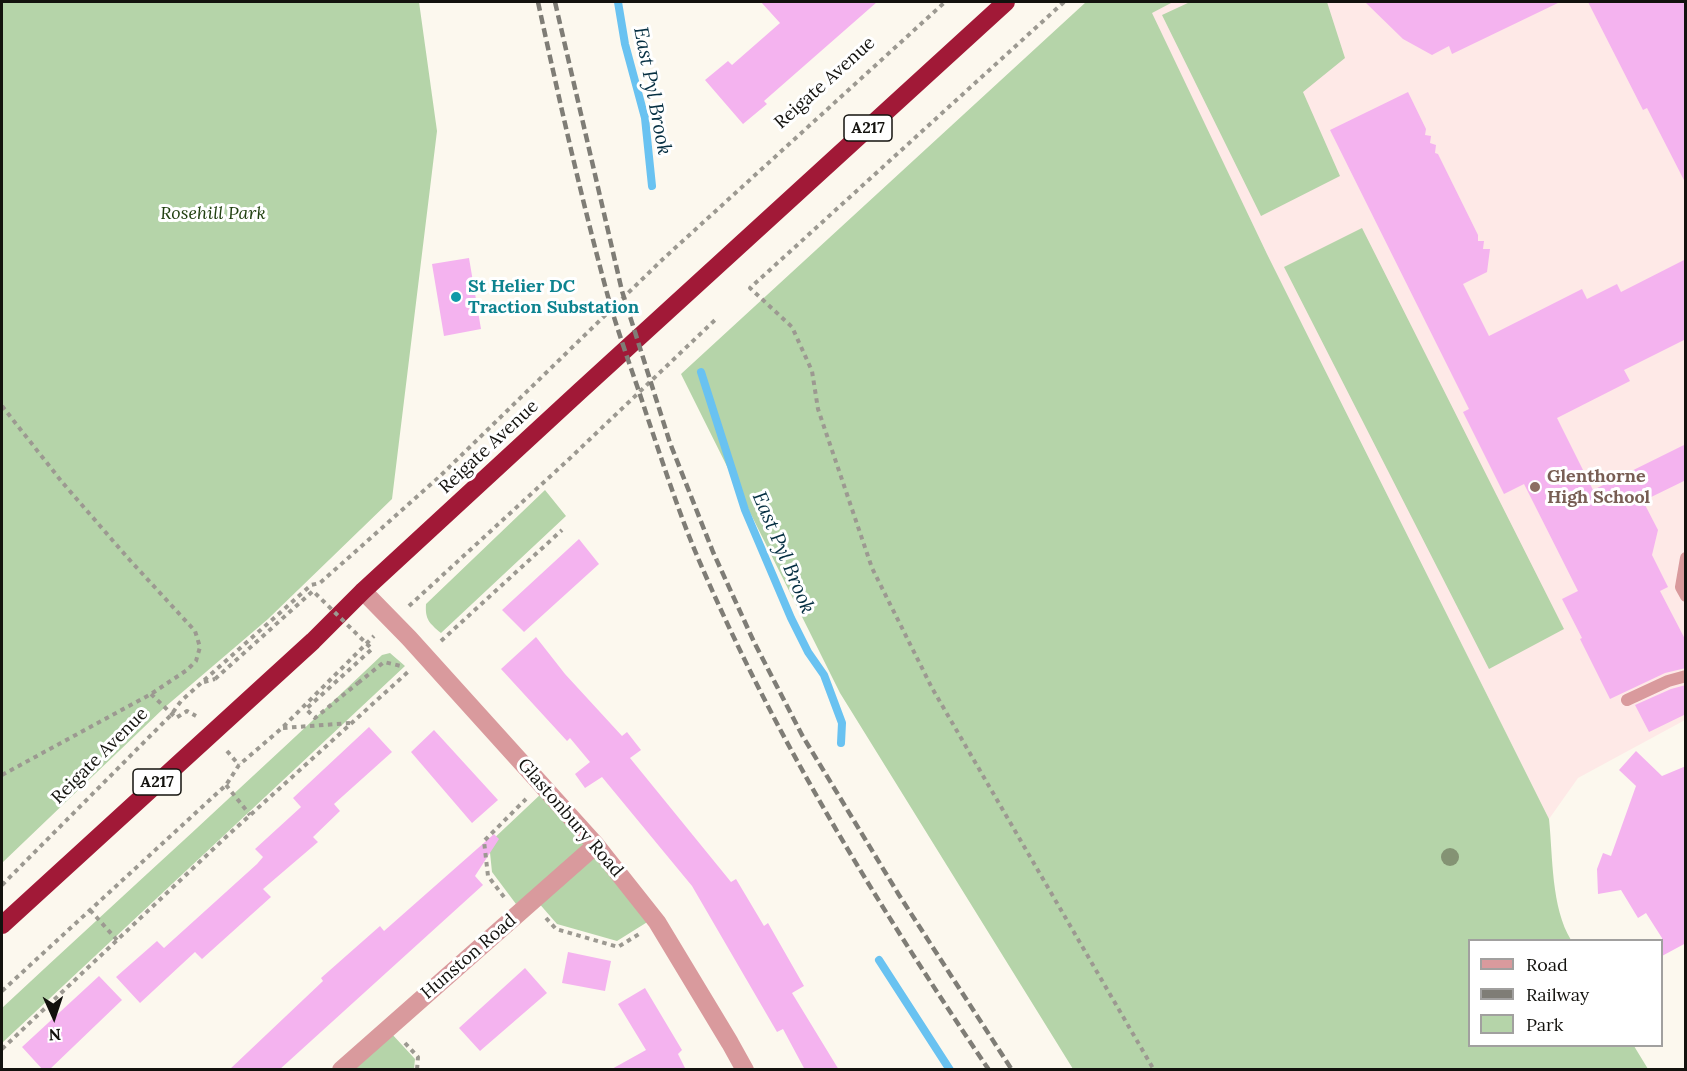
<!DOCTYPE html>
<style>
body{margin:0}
#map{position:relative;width:1687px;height:1071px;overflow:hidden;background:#fcf8ee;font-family:Lora,serif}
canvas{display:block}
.frame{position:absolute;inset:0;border:3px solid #13120e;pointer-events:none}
.legend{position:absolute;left:1468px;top:939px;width:195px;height:108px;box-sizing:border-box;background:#fff;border:2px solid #a1a09f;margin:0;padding:8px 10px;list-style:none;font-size:18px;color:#13120e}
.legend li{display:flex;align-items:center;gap:12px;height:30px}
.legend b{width:30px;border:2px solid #a1a09f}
.north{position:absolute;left:24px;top:987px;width:60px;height:60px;-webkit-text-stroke:4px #fff;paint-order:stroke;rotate:177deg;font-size:16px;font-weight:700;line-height:24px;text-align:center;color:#13120e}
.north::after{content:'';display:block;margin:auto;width:21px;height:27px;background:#13120e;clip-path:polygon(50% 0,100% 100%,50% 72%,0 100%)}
</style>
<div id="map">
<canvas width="1687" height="1071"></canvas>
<div class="frame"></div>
<ul class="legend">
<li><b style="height:8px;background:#d99a9d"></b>Road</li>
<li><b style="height:8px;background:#7f7d76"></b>Railway</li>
<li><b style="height:16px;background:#b5d4a9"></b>Park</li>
</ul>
<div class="north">N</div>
</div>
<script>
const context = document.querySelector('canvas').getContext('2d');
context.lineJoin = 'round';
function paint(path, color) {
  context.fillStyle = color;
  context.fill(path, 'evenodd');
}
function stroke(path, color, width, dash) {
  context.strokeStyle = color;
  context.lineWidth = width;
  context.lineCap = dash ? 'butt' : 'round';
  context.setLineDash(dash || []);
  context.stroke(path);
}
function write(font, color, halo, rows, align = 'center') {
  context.font = font + ' Lora,serif';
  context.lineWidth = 6;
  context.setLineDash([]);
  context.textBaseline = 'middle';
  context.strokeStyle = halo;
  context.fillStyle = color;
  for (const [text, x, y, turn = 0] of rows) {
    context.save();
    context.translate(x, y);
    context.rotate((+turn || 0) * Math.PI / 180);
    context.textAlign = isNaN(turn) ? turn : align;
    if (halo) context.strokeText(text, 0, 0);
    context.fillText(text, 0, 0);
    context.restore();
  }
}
paint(new Path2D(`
 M 1173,2 L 1685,2 L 1685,720 L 1578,778 L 1549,819 L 1267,254 L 1151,13 Z`), '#fee9e7');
paint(new Path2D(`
 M 2,2 L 419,2 L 437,131 L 392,499 L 268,619 L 165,707 L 2,863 Z
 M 1086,2 L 1173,2 L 1152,13 L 1267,254 L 1549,819 C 1553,857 1551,907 1571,940 L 1470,940 L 1470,1046 L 1634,1046 L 1648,1069 L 1073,1069 L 840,693 L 681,374 Z
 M 1190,2 L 1327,2 L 1345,58 L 1303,92 L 1340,176 L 1261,216 L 1162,15 Z
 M 1362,228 L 1564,629 L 1489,669 L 1284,267 Z
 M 545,490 L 566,516 L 441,633 C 429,623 425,619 426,604 Z
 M 390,653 L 405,666 L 2,1043 L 2,1008 C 129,890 257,774 382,655 Z
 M 542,793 L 649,921 L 617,941 L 557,924 L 530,893 L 516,904 L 492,872 L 489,843 Z
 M 391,1033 L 415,1059 L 414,1069 L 350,1070 Z`), '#b5d4a9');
stroke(new Path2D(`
 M 618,2 L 625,44 L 645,118 L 652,186
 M 701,372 L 745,510 L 791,618 L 808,652 L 824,675 L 842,723 L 841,743
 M 879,960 L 950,1070`), '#69c2f1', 8);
paint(new Path2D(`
 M 761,2 L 877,2 L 764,101 L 767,104 L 743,124 L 705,80 L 728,61 L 732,65 L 780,23 Z
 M 1365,2 L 1560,2 L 1452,54 L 1449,46 L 1432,55 L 1403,39 Z
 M 1588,2 L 1686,2 L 1686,184 L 1647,108 L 1643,110 Z
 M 1408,92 L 1426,129 L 1425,135 L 1431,136 L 1430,143 L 1436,145 L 1435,153 L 1438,154 L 1478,235 L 1478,241 L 1484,241 L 1483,249 L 1490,249 L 1487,272 L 1463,284 L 1489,336 L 1582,289 L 1587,299 L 1617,284 L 1621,292 L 1686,259 L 1686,339 L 1624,370 L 1630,381 L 1557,418 L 1593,490 L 1686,444 L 1686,480 L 1643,501 L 1658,530 L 1652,555 L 1668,587 L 1660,591 L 1686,641 L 1686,668 L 1665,673 L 1610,699 L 1580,639 L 1582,638 L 1562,599 L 1578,591 L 1524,484 L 1504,494 L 1463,412 L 1469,409 L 1330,130 Z
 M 469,258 L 481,329 L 444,336 L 432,264 Z
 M 579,539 L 599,564 L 524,632 L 502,610 Z
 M 536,637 L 565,674 L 622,736 L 627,732 L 641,750 L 630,758 L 731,882 L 736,879 L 764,926 L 768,923 L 804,986 L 792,993 L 839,1070 L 805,1070 L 783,1029 L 777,1032 L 692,886 L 602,777 L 585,788 L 575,774 L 590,762 L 570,738 L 567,741 L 501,669 Z
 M 1686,685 L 1686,714 L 1649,732 L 1635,705 L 1671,689 Z
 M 369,727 L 392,752 L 334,804 L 340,811 L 313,837 L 318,842 L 263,889 L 271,897 L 202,959 L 195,952 L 140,1003 L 116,977 L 157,941 L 164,948 L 257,864 L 263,857 L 255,849 L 301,807 L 293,798 Z
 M 434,730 L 498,800 L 472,823 L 411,752 Z
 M 1636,751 L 1662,776 L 1686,766 L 1686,943 L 1662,956 L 1662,938 L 1646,913 L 1638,918 L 1621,890 L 1598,894 L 1597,869 L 1603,853 L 1611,856 L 1636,786 L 1619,770 Z
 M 494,834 L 499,839 L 475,876 L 483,885 L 279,1070 L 229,1070 L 323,981 L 321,978 L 380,926 L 384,931 Z
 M 568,952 L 611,961 L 605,991 L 562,983 Z
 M 525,968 L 547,993 L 480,1051 L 459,1028 Z
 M 99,976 L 122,1000 L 49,1070 L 43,1070 L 22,1047 Z
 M 645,988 L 682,1050 L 678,1054 L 686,1070 L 610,1070 L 646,1050 L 618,1004 Z`), '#f4b3ef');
stroke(new Path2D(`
 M 1064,2 L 750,288 L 792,327 L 812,371 L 818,409 L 872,568 L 932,688 L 1154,1070
 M 2,406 L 62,482 L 127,557 L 195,631 L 200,647 L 196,661 L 187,670 L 151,694 L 2,775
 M 409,606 L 567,461 L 716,319
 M 441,641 L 562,530
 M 204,682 L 215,679
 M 358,683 L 384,662 L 401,666
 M 151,694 L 176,718 L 187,711 L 196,716
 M 283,728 L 350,723
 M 227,751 L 239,765
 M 226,785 L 250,815
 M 2,885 L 171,715 L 181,701 L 311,585 L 320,583 L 438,478 L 663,259 L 945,2
 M 504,897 L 488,876 L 484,841 L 526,799
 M 90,910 L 117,940
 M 546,918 L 556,929 L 618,947 L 639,934
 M 2,991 L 226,785 L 239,765 L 282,728 L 374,636
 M 405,1043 L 418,1057 L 417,1070
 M 2,1049 L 226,837 L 409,671`), '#9c9991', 4, [4.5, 4.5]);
stroke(new Path2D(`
 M 1686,558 L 1681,587 L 1686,596
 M 1627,700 L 1668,681 L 1686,676`), '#d99a9d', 12);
stroke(new Path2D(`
 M 363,591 L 409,638 L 596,845 L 657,922 L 730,1043 L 745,1070
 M 341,1070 L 596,845`), '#d99a9d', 18);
stroke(new Path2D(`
 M 2,925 L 313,641 L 363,591 L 580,391 L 1006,2`), '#a11937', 18);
stroke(new Path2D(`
 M 538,2 C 559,99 581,197 607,293 C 618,334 634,375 647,416 C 664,466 680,517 701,565 C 779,746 879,907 989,1070
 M 555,2 L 622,291 L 670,443 L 713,552 L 754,642 L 802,735 L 899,895 L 1012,1070`), '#7f7d76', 4.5, [9, 4.5]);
stroke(new Path2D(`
 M 215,679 L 313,591 L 372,649 L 306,709 L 315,718 L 358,683`), '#9c9991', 4, [4.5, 4.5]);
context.fillStyle = '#849374';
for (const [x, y] of [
 [1450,857]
]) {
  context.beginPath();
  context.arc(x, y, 9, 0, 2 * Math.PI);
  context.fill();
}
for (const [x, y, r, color] of [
 [456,297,6,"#0f9aa8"],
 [1535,487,6,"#8d6e63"]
]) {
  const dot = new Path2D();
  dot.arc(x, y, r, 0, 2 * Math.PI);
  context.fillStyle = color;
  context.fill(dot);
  stroke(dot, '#fff', 2);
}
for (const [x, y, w] of [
 [868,128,48],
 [157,782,48]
]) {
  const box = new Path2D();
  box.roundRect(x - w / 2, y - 13, w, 26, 4.5);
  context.fillStyle = '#fff';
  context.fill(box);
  stroke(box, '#13120e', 1.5);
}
write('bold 16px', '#13120e', null, [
 ["A217",868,128],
 ["A217",157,782]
]);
write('18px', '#13120e', '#fff', [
 ["Reigate Avenue",825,83,-42],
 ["Reigate Avenue",489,447,-43],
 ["Reigate Avenue",100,756,-45],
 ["Glastonbury Road",570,818,49],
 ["Hunston Road",469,957,-41]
]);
write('italic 18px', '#214010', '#fff', [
 ["Rosehill Park",213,214]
]);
write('bold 18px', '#0d838f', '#fff', [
 ["St Helier DC",468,287],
 ["Traction Substation",468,308]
], 'left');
write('bold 18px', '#785e54', '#fff', [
 ["Glenthorne",1547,477],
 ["High School",1547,498]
], 'left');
write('italic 20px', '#052f42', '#fff', [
 ["East Pyl Brook",652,91,79],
 ["East Pyl Brook",783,553,67]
]);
</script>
